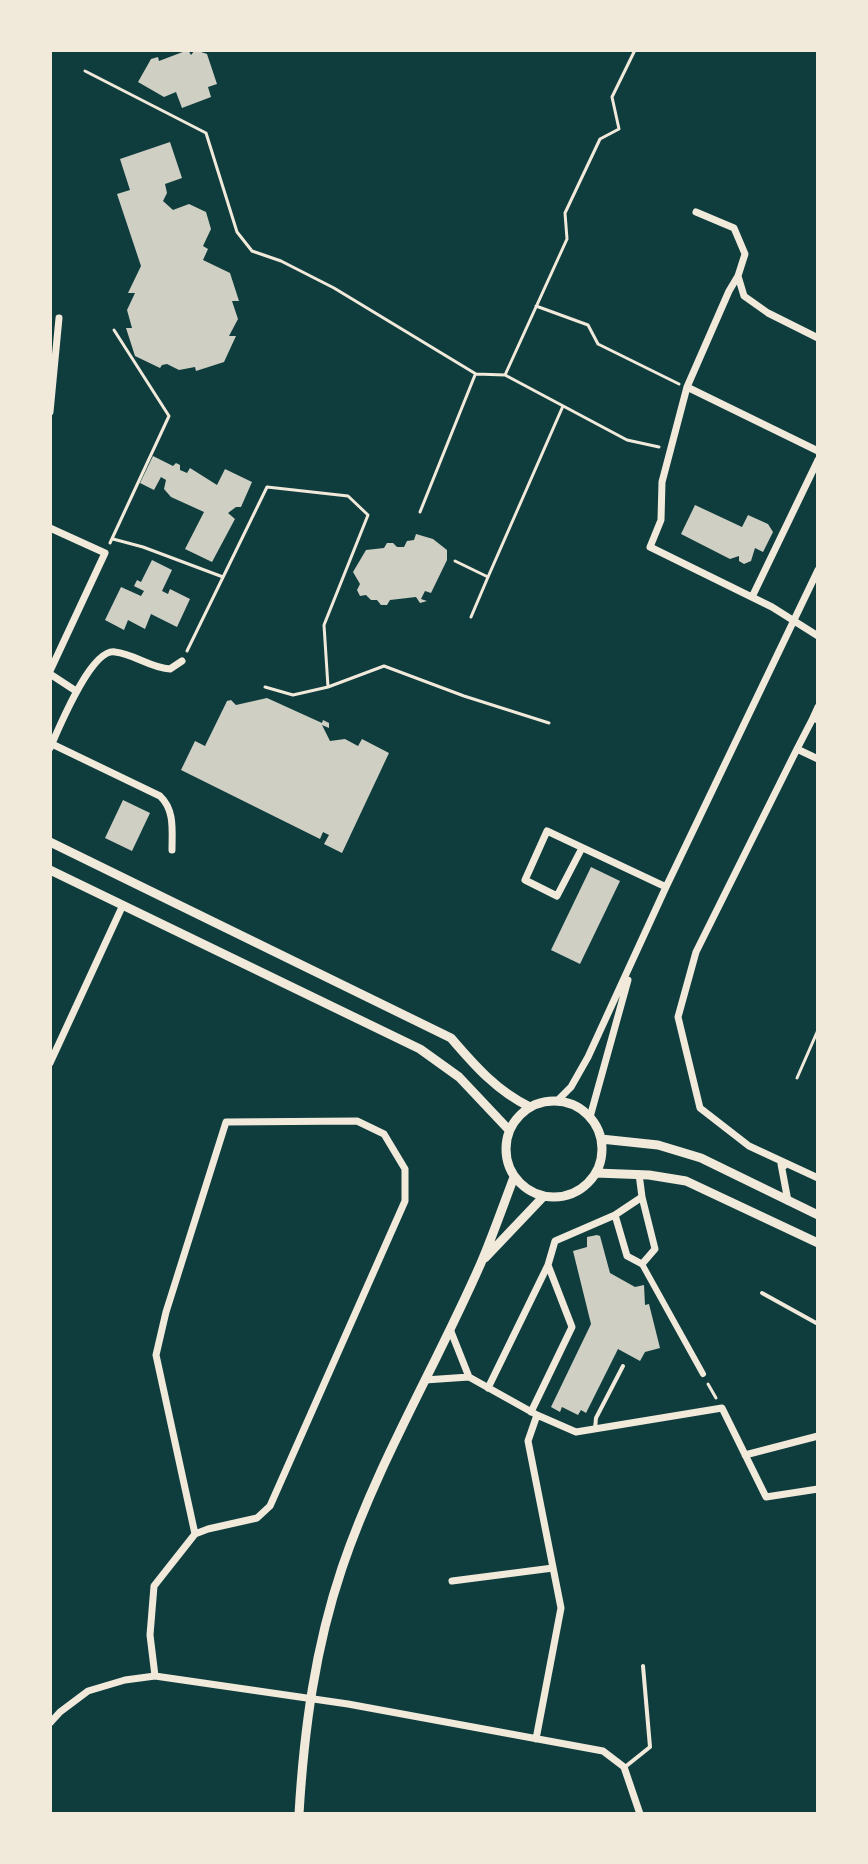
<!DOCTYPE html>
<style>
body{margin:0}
#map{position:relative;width:868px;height:1864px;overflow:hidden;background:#0f3d3e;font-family:Poppins,sans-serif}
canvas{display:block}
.frame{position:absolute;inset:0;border:52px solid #f1e9da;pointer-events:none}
</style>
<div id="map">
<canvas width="868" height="1864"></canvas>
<div class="frame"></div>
</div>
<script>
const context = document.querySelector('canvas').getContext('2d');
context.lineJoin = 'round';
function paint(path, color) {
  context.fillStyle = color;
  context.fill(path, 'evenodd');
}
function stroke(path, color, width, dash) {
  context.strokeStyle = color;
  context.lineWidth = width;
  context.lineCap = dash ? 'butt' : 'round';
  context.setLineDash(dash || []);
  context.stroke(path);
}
paint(new Path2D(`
 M 188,50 L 191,55 L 195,50 L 207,54 L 217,84 L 208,87 L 211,97 L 182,108 L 176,92 L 164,97 L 138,82 L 151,59 L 158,57 L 159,61 Z
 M 170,142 L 182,178 L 165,184 L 167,193 L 163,201 L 173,210 L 189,204 L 206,212 L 211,229 L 203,246 L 208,249 L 203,260 L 230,273 L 239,301 L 232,301 L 238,319 L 229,336 L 236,336 L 224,362 L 196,371 L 195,367 L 179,370 L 167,364 L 162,365 L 160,368 L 135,356 L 126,328 L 132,328 L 127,310 L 135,293 L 128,293 L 141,266 L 117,194 L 130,190 L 120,159 Z
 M 153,456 L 173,466 L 176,463 L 180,465 L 180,470 L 187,473 L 190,468 L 217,485 L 225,469 L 252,482 L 241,507 L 236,507 L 228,513 L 235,519 L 212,562 L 185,549 L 204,512 L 171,497 L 164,489 L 166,480 L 161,477 L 154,490 L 140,483 Z
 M 695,505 L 742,527 L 748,515 L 768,524 L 773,532 L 763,552 L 755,548 L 751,561 L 744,564 L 739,561 L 739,556 L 730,559 L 681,534 Z
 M 416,534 L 433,539 L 447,550 L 447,560 L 431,593 L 425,591 L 421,599 L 427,601 L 420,603 L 416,597 L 390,600 L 387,605 L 381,605 L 377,600 L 371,600 L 366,595 L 360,596 L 357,590 L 360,584 L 353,572 L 366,550 L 384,548 L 387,543 L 393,543 L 397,547 L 404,547 L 407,541 L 414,540 Z
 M 152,560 L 172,570 L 162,591 L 168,594 L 170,589 L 190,599 L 177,627 L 151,614 L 145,629 L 128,620 L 124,630 L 105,620 L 121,587 L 141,596 L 144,591 L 134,586 L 137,580 L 141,582 Z
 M 267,698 L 322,723 L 323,720 L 329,723 L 329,728 L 322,725 L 330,741 L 345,739 L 358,746 L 362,739 L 389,753 L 342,853 L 324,844 L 329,835 L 323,832 L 320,839 L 181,770 L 195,741 L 205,746 L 227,701 L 231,700 L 236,705 Z
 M 123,800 L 150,813 L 132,851 L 105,838 Z
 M 591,867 L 620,881 L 580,964 L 551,950 Z
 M 597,1235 L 600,1236 L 610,1273 L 635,1287 L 644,1285 L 645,1305 L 649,1304 L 660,1348 L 645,1352 L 640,1361 L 618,1349 L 586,1413 L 581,1410 L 578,1415 L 562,1407 L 560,1412 L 551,1407 L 591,1324 L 573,1251 L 587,1247 L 587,1237 Z`), '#cfcfc3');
stroke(new Path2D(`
 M 85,71 L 206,133 L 237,232 L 252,251 L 281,261 L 334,288 L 476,374 L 505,375 L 627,440 L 659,447
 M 536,306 L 588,325 L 598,344 L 679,384
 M 505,375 L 567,239 L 565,213 L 600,139 L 619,129 L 612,97 L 635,50
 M 420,512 L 475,375
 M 113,539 L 143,547 L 223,577
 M 110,543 L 169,416 L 114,330
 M 455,561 L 488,577 L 471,617
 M 488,577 L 563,406
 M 187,651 L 267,487 L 348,496 L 368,515 L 324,625 L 328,687
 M 265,687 L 293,695 L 328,687 L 384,666 L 464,696 L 549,723
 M 797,1078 L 818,1030
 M 708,1384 L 716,1398`), '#f1e9da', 3);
stroke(new Path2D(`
 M 762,1293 L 818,1324
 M 595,1429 L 596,1418 L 623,1366
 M 625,1767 L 650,1747 L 643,1666`), '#f1e9da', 4);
stroke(new Path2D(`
 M 642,1264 L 703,1374`), '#f1e9da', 6);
stroke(new Path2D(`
 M 696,212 L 734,228 L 745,254 L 738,276 L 729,291 L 687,387 L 662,482 L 661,520 L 650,547 L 772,607 L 818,636
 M 738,276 L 744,296 L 768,313 L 818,338
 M 687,387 L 818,451
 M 50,412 L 59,318
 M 50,528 L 105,553 L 50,671
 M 752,597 L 818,460
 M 50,674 L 76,691
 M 818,707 L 813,718 L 818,720
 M 813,718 L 797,749 L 818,759
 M 52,744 L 160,796 C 175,810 172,831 172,850
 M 50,748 C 59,728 91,648 115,652 C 134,654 151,668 170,669 L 182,661
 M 797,749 L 696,952 L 678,1017 L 700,1108 L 749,1146 L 818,1178
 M 582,848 L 557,896 L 525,880 L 547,831 L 666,887
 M 50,1063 L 122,907
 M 557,1101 L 571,1087 L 588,1057 L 666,887 L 818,570
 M 590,1117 L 628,980
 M 784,1166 L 781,1164 L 788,1201
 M 615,1215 L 627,1256 L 642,1264 L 655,1249 L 642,1197 L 639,1174
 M 450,1329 L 469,1377
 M 425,1380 L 469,1377 L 537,1415 L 576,1432 L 722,1408 L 766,1497 L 818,1489
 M 488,1388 L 548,1265
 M 531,1412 L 572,1327 L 548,1265 L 555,1241 L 615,1215 L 642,1197
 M 745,1455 L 818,1436
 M 452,1581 L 553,1568
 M 155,1676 L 150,1635 L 154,1586 L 195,1534 L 208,1529 L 257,1518 L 270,1506 L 405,1201 L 405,1169 L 384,1134 L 357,1121 L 226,1122 L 166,1312 L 156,1355 L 195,1534
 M 50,1723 L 60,1712 L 88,1691 L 125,1680 L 155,1676 L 348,1704 L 603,1751 L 624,1767 L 640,1814
 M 536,1739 L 561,1608 L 528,1441 L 537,1415`), '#f1e9da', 7);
stroke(new Path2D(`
 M 50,842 L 451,1038 C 475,1066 497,1091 530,1107
 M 50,870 L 420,1049 L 459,1077 L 509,1130
 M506 1149a48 48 0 1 1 96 0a48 48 0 1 1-96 0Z
 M 601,1139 L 658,1145 L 701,1158 L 818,1215
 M 596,1173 L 649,1175 L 686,1181 L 818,1243
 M 485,1258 L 543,1197
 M 299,1814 C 304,1730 315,1648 342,1568 C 378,1462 436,1366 481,1263 C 493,1235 503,1206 514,1177`), '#f1e9da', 9);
</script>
